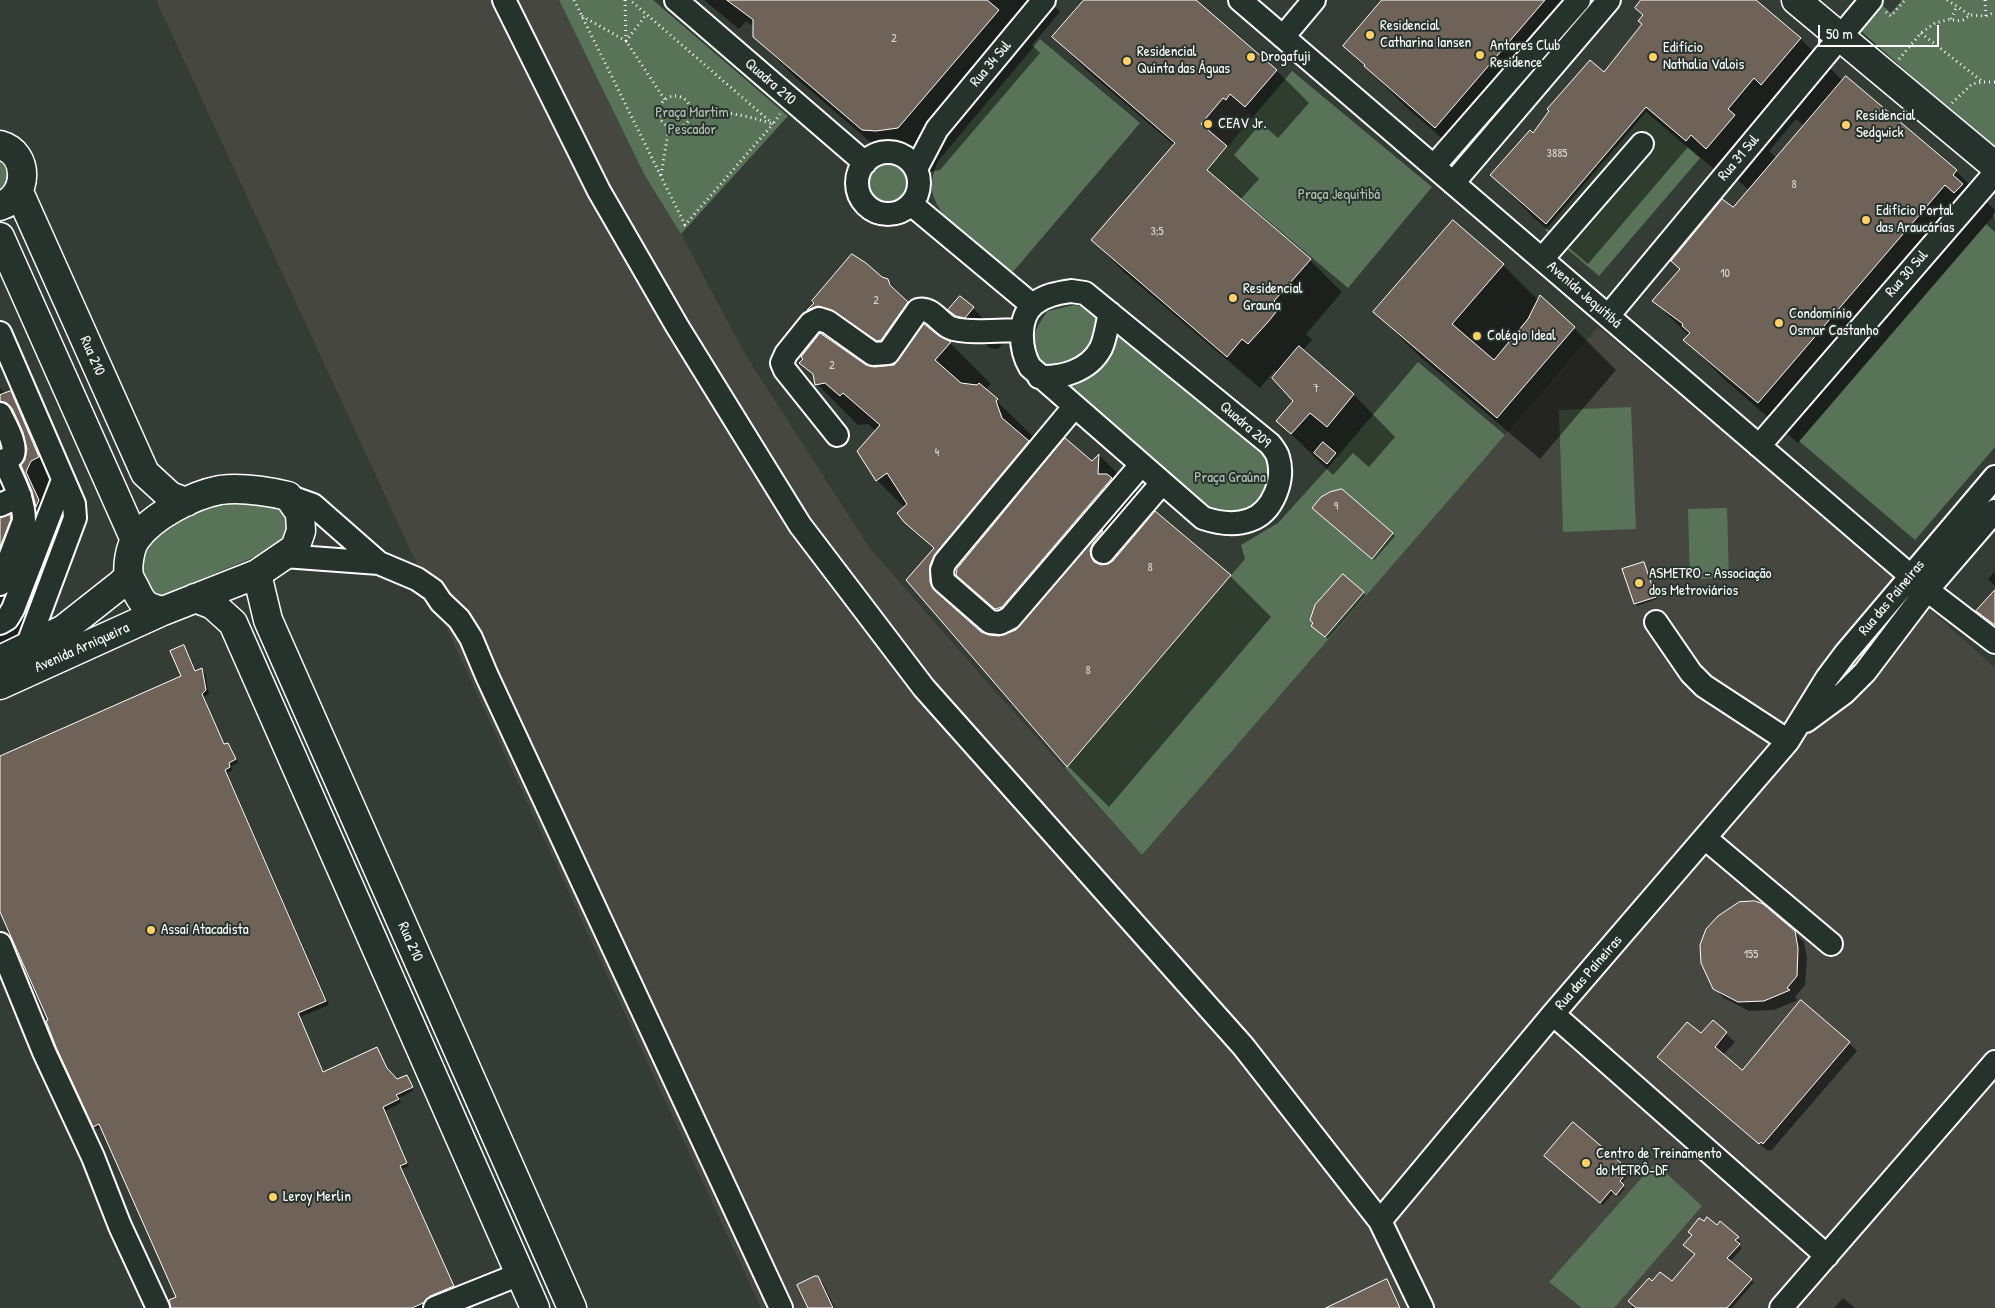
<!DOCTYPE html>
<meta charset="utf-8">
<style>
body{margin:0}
#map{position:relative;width:1995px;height:1308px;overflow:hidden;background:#343c36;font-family:"Patrick Hand",sans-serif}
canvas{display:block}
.scale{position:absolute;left:1818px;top:25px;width:121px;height:22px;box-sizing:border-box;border:2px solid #fff;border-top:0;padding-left:6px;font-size:15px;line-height:18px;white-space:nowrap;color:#fff;-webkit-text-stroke:4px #26332d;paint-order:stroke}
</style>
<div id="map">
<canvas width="1995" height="1308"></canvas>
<div class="scale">50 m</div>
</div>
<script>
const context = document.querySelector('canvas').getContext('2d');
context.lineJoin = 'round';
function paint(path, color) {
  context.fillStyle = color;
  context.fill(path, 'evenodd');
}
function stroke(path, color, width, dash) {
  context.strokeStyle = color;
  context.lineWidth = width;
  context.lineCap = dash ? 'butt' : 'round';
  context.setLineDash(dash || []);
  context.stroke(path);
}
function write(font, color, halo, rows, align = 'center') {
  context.font = font + ' "Patrick Hand",sans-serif';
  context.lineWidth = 4;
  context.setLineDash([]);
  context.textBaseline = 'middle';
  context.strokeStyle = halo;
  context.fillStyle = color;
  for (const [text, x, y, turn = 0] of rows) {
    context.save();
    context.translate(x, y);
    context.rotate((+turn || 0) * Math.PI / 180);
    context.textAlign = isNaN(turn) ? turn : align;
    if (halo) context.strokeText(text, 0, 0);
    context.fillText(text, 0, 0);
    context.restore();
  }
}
paint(new Path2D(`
 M 156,0 L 559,0 L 645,176 L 681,234 L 745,354 L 869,547 L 988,683 L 1142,855 L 1598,327 L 1864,550 L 1995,668 L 1995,1308 L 761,1308 Z
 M 1211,73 L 1253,116 L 1208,170 L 1163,132 Z`), '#454740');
paint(new Path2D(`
 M 559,0 L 653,0 L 788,116 L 681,234 L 645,176 Z
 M 1902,0 L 1995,0 L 1995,150 L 1860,30 L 1881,4 L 1891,13 Z
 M 1040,39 L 1140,123 L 1012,273 L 943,214 C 929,193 929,184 938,161 Z
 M 1292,71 L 1432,187 L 1348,288 L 1208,170 Z
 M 1646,112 L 1700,158 L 1599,276 L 1545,230 Z
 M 0,160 C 13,169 10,182 0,192 Z
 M866 185a24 24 0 1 1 48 0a24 24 0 1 1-48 0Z
 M 1995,214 L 1995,447 L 1915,540 L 1799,441 Z
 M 1074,305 L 1084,307 L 1094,314 L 1268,458 L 1273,482 L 1253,514 L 1214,518 L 1042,369 C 1031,343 1030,334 1048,311 Z
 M 1418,362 L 1505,435 L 1142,855 L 1065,768 L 1245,559 L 1241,545 L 1278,523 L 1326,470 Z
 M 1631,407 L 1636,529 L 1563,532 L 1559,410 Z
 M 219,501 L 276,503 C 291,524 291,536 269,551 L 160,596 L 149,595 L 141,586 L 138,557 L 157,529 Z
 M 1727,508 L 1729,578 L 1690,579 L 1688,509 Z
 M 1655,1163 L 1702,1206 L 1614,1308 L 1582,1308 L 1549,1282 Z`), '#597359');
paint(new Path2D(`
 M 704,0 L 1048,0 L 1060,12 L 1032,45 L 1040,53 L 940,170 L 921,173 L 905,172 L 797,79 L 754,36 L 754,27 L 746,21 L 739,29 Z
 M 1085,0 L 1194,0 L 1277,71 L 1309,103 L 1278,138 L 1263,125 L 1258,131 L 1256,129 L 1234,155 L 1259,179 L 1240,200 L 1310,260 L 1342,292 L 1306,334 L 1312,340 L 1302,351 L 1354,395 L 1395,437 L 1369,467 L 1353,453 L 1333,475 L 1278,421 L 1294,401 L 1278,373 L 1275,370 L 1260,388 L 1124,272 L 1092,240 L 1174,145 L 1085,69 L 1053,37 Z
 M 1384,0 L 1622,0 L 1478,169 L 1407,108 L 1344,46 Z
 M 1647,0 L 1755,0 L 1801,39 L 1843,81 L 1846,78 L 1956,171 L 1995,210 L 1993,215 L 1995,218 L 1995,232 L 1986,224 L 1798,443 L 1725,380 L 1685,340 L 1689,336 L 1654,301 L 1749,190 L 1733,176 L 1728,181 L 1688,147 L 1588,264 L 1533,217 L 1492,175 L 1534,135 L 1604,74 L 1643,24 ZM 1796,119 L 1804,126 L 1777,158 L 1769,151 Z
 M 1503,265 L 1539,301 L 1541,297 L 1574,328 L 1616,370 L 1540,459 L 1417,354 L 1375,312 Z
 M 881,278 L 887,280 L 937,331 L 940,335 L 938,337 L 950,343 L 991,384 L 985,390 L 1038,441 L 1041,455 L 1048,461 L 1092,463 L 1099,455 L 1141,497 L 1140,508 L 1151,519 L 1230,576 L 1271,617 L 1109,807 L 1068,766 L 908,580 L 934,550 L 905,521 L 905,508 L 877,480 L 876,431 L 868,424 L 858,425 L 817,384 L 814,376 L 801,362 L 874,368 L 889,367 L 897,363 L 866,342 L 841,342 L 809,310 L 816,303 ZM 976,594 L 999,616 L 1016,631 L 999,637 L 981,633 L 971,624 L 970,607 Z
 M 973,308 L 1005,341 L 998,349 L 990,348 L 982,342 L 950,310 Z
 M 0,388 L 6,394 L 10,392 L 52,434 L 67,515 L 80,543 L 78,548 L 37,507 L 34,494 L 32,495 L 28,502 L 29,509 L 38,518 L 32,538 L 52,558 L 29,622 L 0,666 Z
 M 1342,491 L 1395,536 L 1374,560 L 1314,508 Z
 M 1644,563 L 1657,599 L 1637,606 L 1635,603 Z
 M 1995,571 L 1995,586 L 1988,579 Z
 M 1343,576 L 1366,595 L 1328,639 L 1315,628 Z
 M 184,647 L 187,650 L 197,672 L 202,669 L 205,673 L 209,694 L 204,697 L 225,745 L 228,744 L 231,747 L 238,763 L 231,766 L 233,770 L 227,773 L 329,1005 L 300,1017 L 324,1072 L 377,1048 L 390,1072 L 397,1081 L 407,1076 L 409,1079 L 407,1079 L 413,1091 L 399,1098 L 401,1103 L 385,1111 L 409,1166 L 402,1169 L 456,1290 L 422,1308 L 172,1308 L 177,1297 L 102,1127 L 98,1129 L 94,1126 L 0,909 L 0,757 L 183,677 Z
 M 1794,932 L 1804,942 L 1807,958 L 1805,985 L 1795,997 L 1798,1000 L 1774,1010 L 1749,1011 L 1724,998 L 1714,988 Z
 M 1713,1022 L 1735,1042 L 1723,1055 L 1742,1072 L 1849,1043 L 1857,1051 L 1771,1151 L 1770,1150 L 1768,1151 L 1667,1065 L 1701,1035 Z
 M 1573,1124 L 1630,1173 L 1621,1184 L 1625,1188 L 1619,1196 L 1614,1192 L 1603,1205 L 1545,1156 Z
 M 1717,1227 L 1741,1241 L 1738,1244 L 1742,1248 L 1730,1262 L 1754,1282 L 1732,1308 L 1631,1308 L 1652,1283 L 1672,1283 Z
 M 818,1278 L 823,1283 L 835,1308 L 809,1308 Z
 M 1843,1298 L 1855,1308 L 1834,1308 Z`), '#0007');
const building = new Path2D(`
 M 727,0 L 987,0 L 999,10 L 898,128 L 876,131 L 862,130 L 753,37 L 753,20 Z
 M 1084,0 L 1196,0 L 1277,70 L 1245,107 L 1230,94 L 1226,100 L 1223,98 L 1201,124 L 1227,146 L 1207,170 L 1311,259 L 1274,301 L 1280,307 L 1268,322 L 1248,344 L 1242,339 L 1227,357 L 1091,240 L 1175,143 L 1052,37 Z
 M 1382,0 L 1545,0 L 1435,128 L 1364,66 L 1365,65 L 1343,46 Z
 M 1641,0 L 1756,0 L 1801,38 L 1761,85 L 1754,78 L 1728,109 L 1735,115 L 1706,149 L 1691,135 L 1686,141 L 1646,107 L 1546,224 L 1490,175 L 1530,130 L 1533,133 L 1549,111 L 1547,109 L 1590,60 L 1604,72 L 1642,24 L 1638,21 L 1643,15 L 1635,8 Z
 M 1846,76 L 1957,170 L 1953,175 L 1963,184 L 1954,193 L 1945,185 L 1758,403 L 1683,340 L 1690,333 L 1682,326 L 1683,324 L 1652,301 L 1680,269 L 1671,261 L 1722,199 L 1733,207 Z
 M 1453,220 L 1504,264 L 1452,324 L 1494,360 L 1528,319 L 1540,295 L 1575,327 L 1497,418 L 1373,312 Z
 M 852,254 L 866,263 L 882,277 L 888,279 L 890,285 L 908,302 L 881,340 L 877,341 L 832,310 L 818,306 L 807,310 L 814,303 L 812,301 Z
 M 960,296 L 974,307 L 965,318 L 956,316 L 948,310 Z
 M 924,324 L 939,336 L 951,342 L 935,360 L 961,383 L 977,385 L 979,383 L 998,399 L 996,401 L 1002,418 L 1029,441 L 935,554 L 930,565 L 930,582 L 934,590 L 981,632 L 989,635 L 999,636 L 1016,630 L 1102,530 L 1103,531 L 1093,543 L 1090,550 L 1091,556 L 1094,562 L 1101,565 L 1108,564 L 1113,561 L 1155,511 L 1231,575 L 1067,767 L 906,580 L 934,548 L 904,522 L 897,513 L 907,504 L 887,473 L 876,481 L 857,451 L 880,425 L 843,393 L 840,396 L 825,383 L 815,385 L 813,374 L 799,363 L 803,359 L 801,357 L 820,333 L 866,365 L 874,367 L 894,365 Z
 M 1299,346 L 1354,394 L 1327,427 L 1310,413 L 1291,434 L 1276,421 L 1293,401 L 1272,378 Z
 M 11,391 L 39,457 L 31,461 L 26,472 L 39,500 L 36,507 L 32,491 L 21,465 L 25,460 L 27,449 L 23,432 L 12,408 L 7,403 L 0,401 L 0,395 Z
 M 1065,438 L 1092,461 L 1099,454 L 1098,474 L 1107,474 L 1112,478 L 1002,607 L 995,609 L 956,575 L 957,569 Z
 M 1323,442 L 1336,453 L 1327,464 L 1314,453 Z
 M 1342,489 L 1393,533 L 1372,559 L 1312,508 L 1321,497 L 1330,492 Z
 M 10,515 L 11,519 L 0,547 L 0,518 Z
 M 1644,562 L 1656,597 L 1634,604 L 1622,569 Z
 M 1343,574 L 1364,592 L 1325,637 L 1311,626 L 1313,623 L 1310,620 L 1315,605 Z
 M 1995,590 L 1995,625 L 1976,611 Z
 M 184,645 L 195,671 L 202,668 L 206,690 L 202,694 L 224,744 L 228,743 L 236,759 L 229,763 L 230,767 L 225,770 L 326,1001 L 298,1013 L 323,1072 L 377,1047 L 387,1068 L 397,1079 L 407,1075 L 413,1087 L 396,1095 L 399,1099 L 383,1107 L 407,1163 L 400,1166 L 454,1286 L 430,1296 L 423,1303 L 412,1308 L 171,1308 L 169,1300 L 176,1297 L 99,1124 L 93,1127 L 56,1047 L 46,1021 L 48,1020 L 0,912 L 0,756 L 181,676 L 170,651 Z
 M 1755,901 L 1763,904 L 1795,931 L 1798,948 L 1797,976 L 1787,988 L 1790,990 L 1764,1001 L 1738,1002 L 1713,989 L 1701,963 L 1700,945 L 1706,929 L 1718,916 L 1739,902 Z
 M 1801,1000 L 1850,1042 L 1763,1144 L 1761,1142 L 1759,1144 L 1657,1057 L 1687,1022 L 1701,1033 L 1713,1020 L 1727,1032 L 1715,1047 L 1742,1070 Z
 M 1573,1122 L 1629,1170 L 1620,1181 L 1624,1185 L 1616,1195 L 1611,1190 L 1600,1203 L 1544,1156 Z
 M 1707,1217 L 1717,1225 L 1720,1221 L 1739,1237 L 1735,1240 L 1740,1244 L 1727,1258 L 1752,1279 L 1727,1308 L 1636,1308 L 1628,1301 L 1649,1278 L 1652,1281 L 1660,1272 L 1672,1281 L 1695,1254 L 1683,1245 L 1692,1235 L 1688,1232 L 1699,1218 L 1704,1221 Z
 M 815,1276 L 818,1276 L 833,1308 L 808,1308 L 797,1285 Z
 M 1387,1279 L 1400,1308 L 1326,1308 Z`);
paint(building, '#6e6259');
stroke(building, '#fff', 1);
const minor = new Path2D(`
 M 504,0 L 599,191 L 677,326 L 800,525 L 924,688 L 1243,1046 L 1380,1221 L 1422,1308
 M 676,0 L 865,163
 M 1240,0 L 1927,590 L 1995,642
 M 1283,37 L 1314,0
 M857 183a31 31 0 1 1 62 0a31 31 0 1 1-62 0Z
 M 1434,166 L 1579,0
 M 916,169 L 937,129 L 1044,0
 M 1453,183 L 1609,0
 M 911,204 L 1032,305
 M 1542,259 L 1642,144
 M 1071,291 L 1085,293 L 1270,444 C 1273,448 1277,453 1278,457 C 1285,480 1273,512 1250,520 C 1234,526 1218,523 1203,518 L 1030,367 C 1020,350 1017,318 1034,304 C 1045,295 1058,293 1071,291 Z
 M 1608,316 L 1871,0
 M 0,333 L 74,504 L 75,518 L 26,649
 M 1039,377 C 1062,378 1089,371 1101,348 C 1106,337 1107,324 1110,313
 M 1074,407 L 945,562 L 942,570 L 943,581 L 990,622 L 1000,623 L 1010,618 L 1141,465
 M 0,414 C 4,423 20,449 11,457 C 9,459 3,461 0,462
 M 837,435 L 785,370 L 782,363 L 786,354 L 811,323 L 819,319 L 828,322 L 873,354 L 888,353 L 918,310 C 932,306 940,324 951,328 C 966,334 1004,330 1022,330
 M 1759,446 L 1990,179 L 1995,169
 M 0,505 L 20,496
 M 1103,552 L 1162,483
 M 284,556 L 379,563 L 313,505 L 288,496
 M 379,563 L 417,579 L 433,590 L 441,602 L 459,619 L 471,638 L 487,676 L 781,1308
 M 0,584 L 24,521 C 24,499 13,480 4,460
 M 1656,622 L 1691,673 L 1704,686 L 1788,741
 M 0,623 L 7,619 L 13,609 L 63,480
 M 1806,721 L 1844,693 L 1865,672 L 1927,590 L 1995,511
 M 1705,838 L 1831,944
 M 0,944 L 44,1052 L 93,1157 L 120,1226 L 158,1308
 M 1553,1014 L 1827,1256
 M 1380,1221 L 1553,1014 L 1788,741 L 1827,678 L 1845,654 L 1995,477
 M 435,1308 L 520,1274
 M 1781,1308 L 1995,1062`);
const major = new Path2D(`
 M 1796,0 L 1995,166
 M 0,145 C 30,153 29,197 0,206
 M 19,192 L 145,473 L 170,496 L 186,502
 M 0,237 L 135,540
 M 257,574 L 268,620 L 572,1308
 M 195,598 L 213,605 L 233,623 L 535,1308
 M 0,660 L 64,629 L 121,584 L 129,576
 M 0,685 L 163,611 L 257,574 L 295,548 L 301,531 L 300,513 L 288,496 C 266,491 243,487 220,490 C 193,495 152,516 136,539 C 130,547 127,566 129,576 C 130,579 132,583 134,586 C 142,603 144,607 163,611`);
stroke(minor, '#fff', 26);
stroke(major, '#fff', 31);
stroke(new Path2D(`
 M 574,0 L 685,225 L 773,124 L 630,0
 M 625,0 L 626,41 L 665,100
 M 1947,0 L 1970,15
 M 1985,0 L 1986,16
 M 1886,12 L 1891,16 L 1905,0
 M 582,16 L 626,41 L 646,15
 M 1951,19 L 1956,8
 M 1921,33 L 1983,82 L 1995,82
 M 1899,59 L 1921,33 L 1935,23 L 1951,19 L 1956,21 L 1963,20 L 1970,15 L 1986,16 L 1995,12
 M659 112a16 16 0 1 1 32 0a16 16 0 1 1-32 0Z
 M 1952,103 L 1972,84 L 1983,82
 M 691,112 C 722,110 744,115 773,124 L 780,114
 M 661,175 L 669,127`), '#fff', 3, [1, 4]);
stroke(minor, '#26332d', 22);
stroke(major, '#26332d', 28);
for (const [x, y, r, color] of [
 [1370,35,5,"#ffd166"],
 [1480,55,5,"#ffd166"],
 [1251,57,5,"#ffd166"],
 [1653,57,5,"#ffd166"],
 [1127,61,5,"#ffd166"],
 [1208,124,5,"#ffd166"],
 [1846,125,5,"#ffd166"],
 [1866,220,5,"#ffd166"],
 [1233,298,5,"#ffd166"],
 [1779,323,5,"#ffd166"],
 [1477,336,5,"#ffd166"],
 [1639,583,5,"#ffd166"],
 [151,930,5,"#ffd166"],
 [1586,1163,5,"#ffd166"],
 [273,1197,5,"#ffd166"]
]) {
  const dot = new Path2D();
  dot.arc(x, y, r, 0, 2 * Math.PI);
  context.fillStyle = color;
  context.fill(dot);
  stroke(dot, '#26332d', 2);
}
write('12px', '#dbd8d6', null, [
 ["2",894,39],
 ["3885",1557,154],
 ["8",1794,185],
 ["3;5",1157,232],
 ["10",1725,274],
 ["2",876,301],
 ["2",832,366],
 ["7",1316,389],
 ["4",937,453],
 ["9",1336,507],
 ["8",1150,568],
 ["8",1088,671],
 ["155",1751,955]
]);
write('15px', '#fff', '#26332d', [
 ["Residencial",1380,26],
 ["Catharina Iansen",1380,43],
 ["Antares Club",1490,46],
 ["Residence",1490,63],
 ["Edifício",1663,48],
 ["Nathalia Valois",1663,65],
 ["Residencial",1137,52],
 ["Quinta das Águas",1137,69],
 ["Drogafuji",1261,57],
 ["Residencial",1856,116],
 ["Sedgwick",1856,133],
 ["CEAV Jr.",1218,124],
 ["Edifício Portal",1876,211],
 ["das Araucárias",1876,228],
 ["Residencial",1243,289],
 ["Grauna",1243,306],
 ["Condomínio",1789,314],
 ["Osmar Castanho",1789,331],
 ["Colégio Ideal",1487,336],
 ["ASMETRO - Associação",1649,574],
 ["dos Metroviários",1649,591],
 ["Assaí Atacadista",161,930],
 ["Centro de Treinamento",1596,1154],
 ["do METRÔ-DF",1596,1171],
 ["Leroy Merlin",283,1197]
], 'left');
write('15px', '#fff', '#26332d', [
 ["Rua 34 Sul",991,64,-50],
 ["Quadra 210",770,82,41],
 ["Rua 31 Sul",1739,158,-50],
 ["Rua 30 Sul",1907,274,-49],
 ["Avenida Jequitibá",1584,295,41],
 ["Rua 210",92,356,66],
 ["Quadra 209",1245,425,41],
 ["Rua das Paineiras",1892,598,-50],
 ["Avenida Arniqueira",82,648,-24],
 ["Rua 210",410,942,66],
 ["Rua das Paineiras",1589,973,-49]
]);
write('15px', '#b4c0b4', '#26332d', [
 ["Praça Martim",692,113],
 ["Pescador",692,130],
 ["Praça Jequitibá",1339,195],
 ["Praça Graúna",1230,478]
]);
</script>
